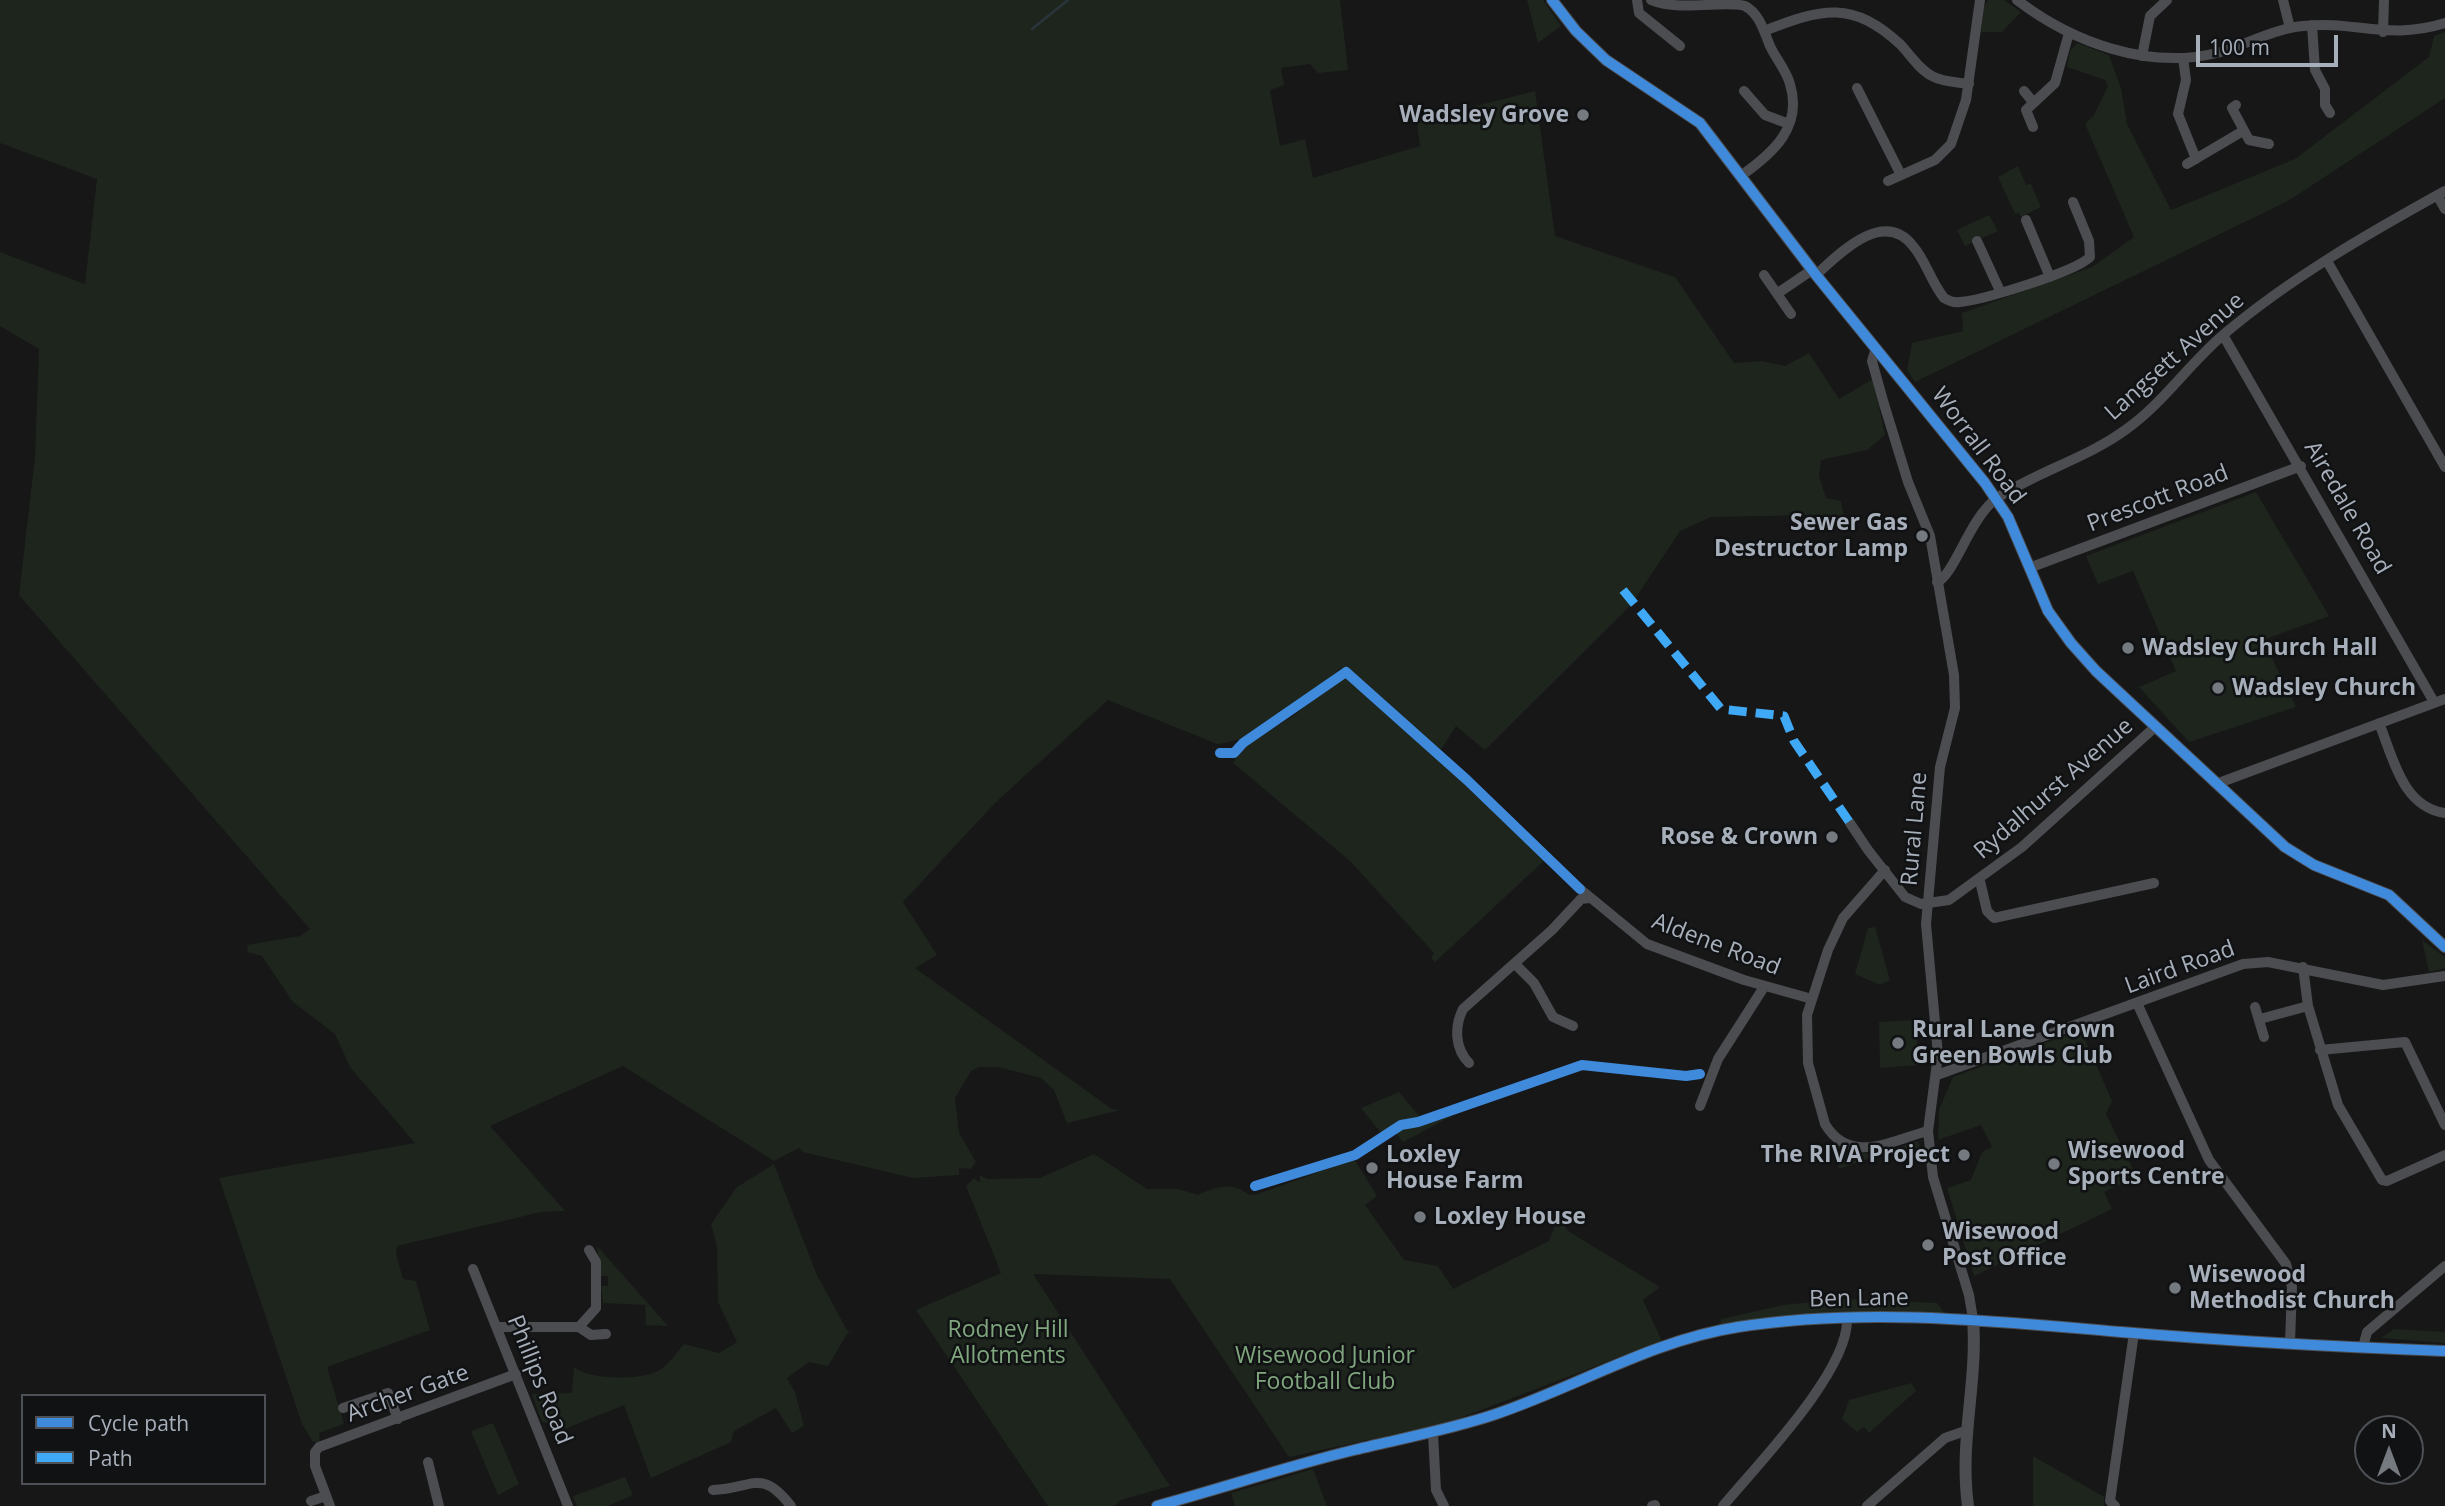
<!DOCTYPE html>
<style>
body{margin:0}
#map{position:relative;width:2445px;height:1506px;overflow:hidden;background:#171718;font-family:"Open Sans",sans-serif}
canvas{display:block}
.legend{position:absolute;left:21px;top:1394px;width:245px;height:91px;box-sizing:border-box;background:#111214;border:2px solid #4d5156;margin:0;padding:9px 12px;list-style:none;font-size:21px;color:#a7afba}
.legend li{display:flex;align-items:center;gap:14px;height:35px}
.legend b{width:35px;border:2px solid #4d5156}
.north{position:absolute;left:2354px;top:1415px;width:70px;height:70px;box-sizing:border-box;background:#111214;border:2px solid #4d5156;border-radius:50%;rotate:0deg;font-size:19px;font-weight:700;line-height:28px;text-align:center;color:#a7afba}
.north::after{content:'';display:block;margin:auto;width:24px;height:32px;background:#757a81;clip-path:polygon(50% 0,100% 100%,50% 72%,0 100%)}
.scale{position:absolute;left:2196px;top:35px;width:142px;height:32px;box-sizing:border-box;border:4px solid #a7afba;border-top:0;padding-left:9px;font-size:21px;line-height:24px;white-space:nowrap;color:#a7afba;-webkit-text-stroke:5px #111214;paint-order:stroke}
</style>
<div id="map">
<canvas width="2445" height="1506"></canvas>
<ul class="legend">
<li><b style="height:9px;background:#408adc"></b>Cycle path</li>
<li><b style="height:9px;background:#3fa9f5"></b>Path</li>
</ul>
<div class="north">N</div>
<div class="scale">100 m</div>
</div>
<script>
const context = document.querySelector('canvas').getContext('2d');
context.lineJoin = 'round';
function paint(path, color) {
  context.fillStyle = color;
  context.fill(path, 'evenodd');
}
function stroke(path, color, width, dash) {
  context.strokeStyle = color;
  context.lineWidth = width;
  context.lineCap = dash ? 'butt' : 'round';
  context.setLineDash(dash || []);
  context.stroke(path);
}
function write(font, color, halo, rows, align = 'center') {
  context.font = font + ' "Open Sans",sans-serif';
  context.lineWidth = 5;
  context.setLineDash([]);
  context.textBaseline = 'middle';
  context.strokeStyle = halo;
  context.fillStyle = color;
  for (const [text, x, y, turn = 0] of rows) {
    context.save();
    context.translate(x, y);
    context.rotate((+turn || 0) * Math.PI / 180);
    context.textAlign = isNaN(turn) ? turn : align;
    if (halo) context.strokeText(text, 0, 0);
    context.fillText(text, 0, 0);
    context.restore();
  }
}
paint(new Path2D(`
 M 0,0 L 1340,0 L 1348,70 L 1318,73 L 1310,64 L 1281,68 L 1284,85 L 1270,90 L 1280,146 L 1305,139 L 1313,178 L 1420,146 L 1417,121 L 1535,91 L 1555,236 L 1675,277 L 1734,363 L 1761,361 L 1785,366 L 1809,353 L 1839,399 L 1873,379 L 1885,435 L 1867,450 L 1821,460 L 1819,476 L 1826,498 L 1841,501 L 1845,522 L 1816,515 L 1711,517 L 1680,531 L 1631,605 L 1485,750 L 1456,726 L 1440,751 L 1346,668 L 1340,669 C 1304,698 1265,739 1217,744 L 1108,700 L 995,803 L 903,902 L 937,955 L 915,968 L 1112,1109 L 1120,1110 L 1067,1123 L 1054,1090 L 1041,1078 L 998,1067 L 979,1067 L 971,1071 L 955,1098 L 959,1133 L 976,1162 L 971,1169 L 959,1168 L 959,1175 L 913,1178 L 803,1152 L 799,1148 L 774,1161 L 623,1066 L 490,1126 L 565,1211 L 541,1212 L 397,1246 L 396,1254 L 403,1279 L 416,1281 L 430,1330 L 327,1367 L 344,1424 L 319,1433 L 320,1442 L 313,1442 L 302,1424 L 219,1178 L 415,1143 L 350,1067 L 335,1034 L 293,1002 L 262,956 L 248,952 L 247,945 L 300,936 L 310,929 L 19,595 L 35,457 L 39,349 L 0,326 L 0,252 L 85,284 L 97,179 L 0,143 Z
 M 1527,0 L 1543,0 L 1561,26 L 1538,43 Z
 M 1988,0 L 2004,0 L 2021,12 L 2002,32 L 1981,32 L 1984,7 Z
 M 2445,32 L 2445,98 L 2288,201 L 1915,382 L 1907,370 L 1912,343 L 1963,331 L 1962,313 L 2092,267 L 2134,237 L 2085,124 L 2094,115 L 2108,86 L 2105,80 L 2067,67 L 2070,51 L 2077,43 L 2109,55 L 2121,88 L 2127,124 L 2171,210 L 2295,159 L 2429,57 L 2434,36 Z
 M 2018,166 L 2026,185 L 2031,184 L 2041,207 L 2021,217 L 2019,213 L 2015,214 L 1998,177 Z
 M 1989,215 L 1998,231 L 1965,246 L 1957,230 Z
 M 2256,492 L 2329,616 L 2263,640 L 2296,707 L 2189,742 L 2139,687 L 2176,671 L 2133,571 L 2098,584 L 2086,556 Z
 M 1344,674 L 1547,858 L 1435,962 L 1431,958 L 1434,953 L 1350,861 L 1233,763 L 1242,748 L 1296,714 Z
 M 1875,927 L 1890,980 L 1880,985 L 1855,974 L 1868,928 Z
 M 2422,940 L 2445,957 L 2445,968 L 2429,972 Z
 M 1916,1020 L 1918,1065 L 1880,1068 L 1879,1022 Z
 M 2081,1030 L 2112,1101 L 2106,1114 L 2137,1177 L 2104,1192 L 2112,1209 L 1974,1276 L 1947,1188 L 1971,1180 L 1982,1152 L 1992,1147 L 1981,1125 L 1938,1140 L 1939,1110 L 1953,1077 Z
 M 1399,1092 L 1420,1117 L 1450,1108 L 1452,1116 L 1403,1142 L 1396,1133 L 1386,1139 L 1361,1108 Z
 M 1834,1139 L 1849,1149 L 1876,1156 L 1839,1169 Z
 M 1918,1141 L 1925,1160 L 1907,1164 L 1898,1148 Z
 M 1094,1154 L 1147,1189 L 1178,1189 L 1198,1195 C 1215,1187 1233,1181 1249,1195 L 1258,1194 L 1354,1159 L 1377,1196 L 1365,1205 L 1404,1260 L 1438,1266 L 1453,1289 L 1549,1241 L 1558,1217 L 1568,1231 L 1660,1287 L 1643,1300 L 1662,1341 L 1447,1423 L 1289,1457 L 1170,1279 L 1033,1274 L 1170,1486 L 1121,1500 L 1115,1506 L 1048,1506 L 916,1310 L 1001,1273 L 966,1186 L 974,1178 L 980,1183 L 980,1175 L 987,1179 L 1040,1178 Z
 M 774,1164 L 816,1273 L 848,1332 L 854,1329 L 847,1334 L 828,1366 L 809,1362 L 787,1378 L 795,1392 L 804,1426 L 792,1433 L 776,1408 L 734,1431 L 731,1442 L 651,1478 L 624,1405 L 557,1432 L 554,1424 L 542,1422 L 532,1394 L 572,1393 L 574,1367 C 587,1380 646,1381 661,1369 C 670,1363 677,1352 684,1344 L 719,1353 L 737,1342 L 718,1302 L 717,1246 L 711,1224 L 737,1187 Z
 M 597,1246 L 668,1326 L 646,1325 L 645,1305 L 603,1303 L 601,1286 L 608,1286 L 608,1276 L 600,1276 Z
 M 1845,1299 L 1937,1303 L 1947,1316 L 1720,1327 L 1721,1319 L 1783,1305 Z
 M 2394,1329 L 2445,1332 L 2445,1343 L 2381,1338 Z
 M 1911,1383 L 1916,1391 L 1869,1433 L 1864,1427 L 1857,1432 L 1842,1419 L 1849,1400 Z
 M 493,1423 L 519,1484 L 498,1495 L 471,1431 Z
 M 2033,1456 L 2104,1497 L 2104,1506 L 2033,1506 Z
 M 1313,1469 L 1327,1506 L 1235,1506 L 1231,1493 Z
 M 625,1477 L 633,1495 L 608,1506 L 577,1506 L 573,1496 Z`), '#1d251d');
stroke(new Path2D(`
 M 1032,29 L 1068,0`), '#29353b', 2.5);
stroke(new Path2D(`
 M 1637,0 L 1639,13 L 1680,46
 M 1651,0 C 1682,12 1722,0 1745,6 C 1760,14 1764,32 1770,46 C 1776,59 1786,70 1790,84 C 1803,127 1773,153 1742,175
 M 2017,0 C 2072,42 2147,70 2217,53 C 2246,45 2272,29 2303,26 C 2355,20 2388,41 2445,23
 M 2283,0 L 2290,28
 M 2312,25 L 2315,70 L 2325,89 L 2325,105 L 2330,113
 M 1764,31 C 1823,8 1852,0 1901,45 C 1910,55 1920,70 1932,76 C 1942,82 1957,82 1969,84
 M 2383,32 L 2384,0
 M 2142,56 L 2150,16 L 2167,0
 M 2183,58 L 2186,80 L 2178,114 L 2196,159
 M 1857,88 L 1901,175
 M 1744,91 L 1765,115 L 1789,124
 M 2024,91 L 2033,102
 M 2236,105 L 2232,108 L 2249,140 L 2269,144
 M 2033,127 L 2026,110 L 2055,83 L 2069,33
 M 2187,164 L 2243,131
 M 1888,181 L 1935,160 L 1951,144 L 1966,100 L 1980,0
 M 2437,195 L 2445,209
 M 2026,220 L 2050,277
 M 1977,241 L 2000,291
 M 2327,261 L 2445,467
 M 1764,275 L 1791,314
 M 1816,275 C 1839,254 1883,208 1913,246 C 1926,261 1931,282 1944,298 C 1949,301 1954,303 1960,302 C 1983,300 2075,272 2090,257 L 2089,241 L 2073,202
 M 1778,293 L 1812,270
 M 2223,335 L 2434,702
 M 1876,348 L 1872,361 L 1884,404 L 1908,482 L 1930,536 L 1954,675 L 1955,708 L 1940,767 L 1926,924 L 1938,1055 L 1928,1131 L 1933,1177 L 1969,1295 L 1973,1319
 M 2029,568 L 2301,466
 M 1937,582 C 1954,576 1970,517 1997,498 C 2038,471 2088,458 2128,428 C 2164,402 2189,364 2223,335 C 2290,278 2369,233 2445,191
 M 2379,723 C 2393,757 2402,807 2445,813
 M 2216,784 L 2445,699
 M 1850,823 L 1868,850 L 1905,897 L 1921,904 L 1949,900 L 2022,847 L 2155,727
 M 1885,870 L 1843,918 L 1828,950 L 1807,1015 L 1808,1063 L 1825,1124 C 1850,1166 1893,1140 1928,1131
 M 1980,881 L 1987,911 L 1994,918 L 2154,883
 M 1580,889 L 1647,944 L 1744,980 L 1812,999
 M 1515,964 L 1534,983 L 1553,1017 L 1573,1026
 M 2303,967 L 2308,1006 L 2338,1105 L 2382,1180 L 2387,1181 L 2445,1155
 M 2137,1003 L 2209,1160 L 2286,1264 L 2292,1287 L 2290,1343
 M 2255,1007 L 2264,1037
 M 2260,1019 L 2308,1006
 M 2320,1050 L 2405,1042 L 2445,1125
 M 1469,1063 C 1455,1049 1454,1027 1463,1009 L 1552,930 L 1581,899 L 1589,898
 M 1937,1075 L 2243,964 L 2268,962 L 2383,985 L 2445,976
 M 1700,1106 L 1718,1059 L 1764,987
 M 473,1269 L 568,1506
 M 497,1327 L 579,1327 L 596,1308 L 596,1262 L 589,1250
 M 579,1327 L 591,1335 L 606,1334
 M 2363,1347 L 2367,1332 L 2445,1266
 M 343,1408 L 388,1393 L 398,1419
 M 1433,1434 L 1436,1490 L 1444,1506
 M 428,1462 L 439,1506
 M 713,1490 C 752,1489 761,1467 791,1506
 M 311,1501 L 326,1496
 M 330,1506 L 315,1466 L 315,1452 L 319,1447 L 516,1374
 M 1652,1506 L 1655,1505
 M 1723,1506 C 1756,1466 1849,1371 1847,1319
 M 1867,1506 L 1945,1438 L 1965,1431
 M 2115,1506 L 2110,1501 L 2134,1333`), '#4b4d51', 10);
stroke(new Path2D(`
 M 1552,0 L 1576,31 L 1606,60 L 1700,123 L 1816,275 L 1985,483 L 2008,517 L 2048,611 L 2071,643 L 2096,671 L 2285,847 L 2314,865 L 2389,895 L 2445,947
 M 1157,1506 C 1223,1488 1288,1466 1354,1450 C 1402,1438 1449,1430 1496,1414 C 1576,1387 1653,1340 1738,1327 C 1864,1307 1995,1321 2121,1332 C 2229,1341 2337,1347 2445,1351
 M 1968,1506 C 1959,1441 1978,1381 1973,1319`), '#4b4d51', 12);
stroke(new Path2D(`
 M 1623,590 L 1721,709 L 1784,716 L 1794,741 L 1850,823`), '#3fa9f5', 9, [18, 9]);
stroke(new Path2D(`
 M 1552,0 L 1576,31 L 1606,60 L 1700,123 L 1816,275 L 1985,483 L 2008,517 L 2048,611 L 2071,643 L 2096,671 L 2285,847 L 2314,865 L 2389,895 L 2445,947
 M 1220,753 L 1234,753 L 1243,743 L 1346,672 L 1467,780 L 1580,889
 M 1255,1186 L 1355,1155 L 1401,1125 L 1418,1122 L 1582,1065 L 1686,1076 L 1700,1074
 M 1157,1506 C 1223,1488 1288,1466 1354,1450 C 1402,1438 1449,1430 1496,1414 C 1576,1387 1653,1340 1738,1327 C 1864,1307 1995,1321 2121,1332 C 2229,1341 2337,1347 2445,1351`), '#408adc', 10);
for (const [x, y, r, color] of [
 [1583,115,7,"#757a81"],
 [1922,536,7,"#757a81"],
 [2128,648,7,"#757a81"],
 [2218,688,7,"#757a81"],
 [1832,837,7,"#757a81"],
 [1898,1043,7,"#757a81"],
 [1964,1155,7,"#757a81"],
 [2054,1164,7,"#757a81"],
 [1372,1168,7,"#757a81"],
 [1420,1217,7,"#757a81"],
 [1928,1245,7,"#757a81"],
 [2175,1288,7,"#757a81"]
]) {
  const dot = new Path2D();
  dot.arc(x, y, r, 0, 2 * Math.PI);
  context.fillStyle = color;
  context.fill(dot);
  stroke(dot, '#111214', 2.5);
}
write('bold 23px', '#a7afba', '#111214', [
 ["Wadsley Grove",1569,115,"right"],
 ["Sewer Gas",1908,523,"right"],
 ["Destructor Lamp",1908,549,"right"],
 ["Wadsley Church Hall",2142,648],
 ["Wadsley Church",2232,688],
 ["Rose & Crown",1818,837,"right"],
 ["Rural Lane Crown",1912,1030],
 ["Green Bowls Club",1912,1056],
 ["Wisewood",2068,1151],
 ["Sports Centre",2068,1177],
 ["Loxley",1386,1155],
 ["House Farm",1386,1181],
 ["The RIVA Project",1950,1155,"right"],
 ["Loxley House",1434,1217],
 ["Wisewood",1942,1232],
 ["Post Office",1942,1258],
 ["Wisewood",2189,1275],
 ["Methodist Church",2189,1301]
], 'left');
write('23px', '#a7afba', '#111214', [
 ["Langsett Avenue",2175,357,-42],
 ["Worrall Road",1978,446,53],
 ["Prescott Road",2158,499,-21],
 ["Airedale Road",2347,508,60],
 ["Rydalhurst Avenue",2054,789,-41],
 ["Rural Lane",1915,829,-85],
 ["Aldene Road",1716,945,21],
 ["Laird Road",2180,968,-20],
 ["Ben Lane",1859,1299,-1],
 ["Phillips Road",539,1380,68],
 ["Archer Gate",408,1394,-20]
]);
write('23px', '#7fa67d', '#111214', [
 ["Rodney Hill",1008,1330],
 ["Allotments",1008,1356],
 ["Wisewood Junior",1325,1356],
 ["Football Club",1325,1382]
]);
</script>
